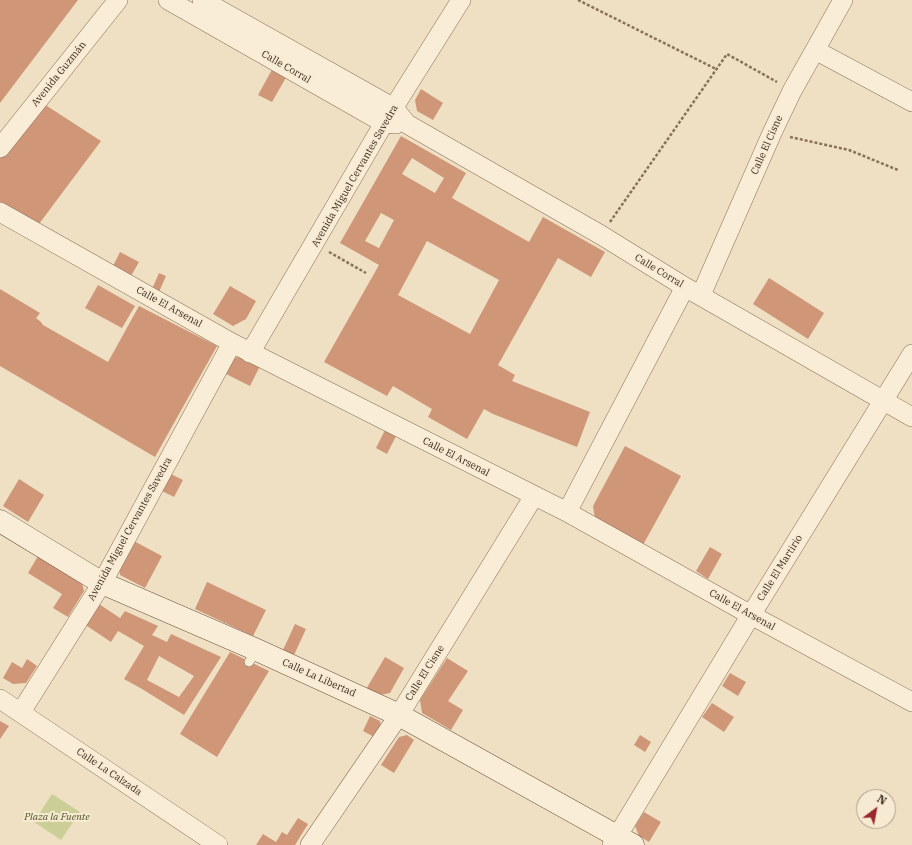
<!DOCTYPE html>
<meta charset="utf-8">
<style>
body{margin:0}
#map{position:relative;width:912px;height:845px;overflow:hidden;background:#efe0c3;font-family:"IBM Plex Serif",serif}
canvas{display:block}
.north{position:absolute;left:856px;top:789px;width:40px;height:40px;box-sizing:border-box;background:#f7ead3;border:1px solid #ab9d8b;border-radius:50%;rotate:32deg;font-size:11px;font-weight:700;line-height:16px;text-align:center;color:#3a2a1e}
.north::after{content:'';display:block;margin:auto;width:14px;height:18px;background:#9b272f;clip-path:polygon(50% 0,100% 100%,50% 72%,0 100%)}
</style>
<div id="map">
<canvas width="912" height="845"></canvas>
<div class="north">N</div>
</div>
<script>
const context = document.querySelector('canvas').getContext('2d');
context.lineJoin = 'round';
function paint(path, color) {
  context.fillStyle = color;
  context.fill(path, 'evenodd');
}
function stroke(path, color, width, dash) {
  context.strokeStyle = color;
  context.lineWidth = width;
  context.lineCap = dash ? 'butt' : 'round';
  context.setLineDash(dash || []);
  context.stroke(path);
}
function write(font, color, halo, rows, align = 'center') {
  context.font = font + ' "IBM Plex Serif",serif';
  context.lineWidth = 4;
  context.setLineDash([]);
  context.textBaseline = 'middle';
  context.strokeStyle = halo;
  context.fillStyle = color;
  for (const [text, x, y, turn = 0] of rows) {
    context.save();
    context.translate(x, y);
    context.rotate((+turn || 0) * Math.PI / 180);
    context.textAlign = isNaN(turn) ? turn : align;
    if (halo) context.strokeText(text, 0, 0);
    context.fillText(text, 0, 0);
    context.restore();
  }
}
paint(new Path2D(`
 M 52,794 L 80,812 L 61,840 L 34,822 Z`), '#cbce97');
paint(new Path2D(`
 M 0,0 L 78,0 L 0,103 Z
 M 274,66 L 288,74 L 272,102 L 258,95 Z
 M 421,89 L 443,103 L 433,120 L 417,111 L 415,100 Z
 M 44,104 L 101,141 L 36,228 L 0,205 L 0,158 Z
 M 401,136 L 466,173 L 452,198 L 529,242 L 543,217 L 605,252 L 591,277 L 558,258 L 498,365 L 515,375 L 512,381 L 590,412 L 577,447 L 493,414 L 484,409 L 467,439 L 428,417 L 432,409 L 393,386 L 387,396 L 324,362 L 379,265 L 340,243 ZM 412,158 L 444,178 L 435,193 L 402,174 ZM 381,213 L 394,220 L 379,248 L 365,241 ZM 427,241 L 499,280 L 470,334 L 398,295 Z
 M 120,252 L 139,262 L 131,276 L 113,266 Z
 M 159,273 L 166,276 L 159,292 L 152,289 Z
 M 769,278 L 824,313 L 808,339 L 753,304 Z
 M 98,285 L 135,306 L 122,328 L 85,308 Z
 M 230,286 L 256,301 L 246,319 L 233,326 L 213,314 Z
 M 0,289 L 40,313 L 36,318 L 41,322 L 43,325 L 108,362 L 139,306 L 217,346 L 155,457 L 0,366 Z
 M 242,356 L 260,366 L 250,386 L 226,374 L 234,358 Z
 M 386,428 L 397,434 L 387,454 L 376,448 Z
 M 625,446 L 681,476 L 643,545 L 595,519 L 593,506 Z
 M 169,473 L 183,480 L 174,497 L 160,490 Z
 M 19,479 L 44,495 L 28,522 L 3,506 Z
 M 130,539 L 162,556 L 145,588 L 120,575 L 118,563 Z
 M 710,547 L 722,554 L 708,579 L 696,571 Z
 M 38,556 L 82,583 L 84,591 L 68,617 L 53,608 L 62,594 L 28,573 Z
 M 207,582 L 266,610 L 253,636 L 195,609 Z
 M 99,604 L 120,618 L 125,611 L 158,626 L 152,635 L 167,642 L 171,634 L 221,657 L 184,715 L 142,689 L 124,679 L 144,646 L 118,631 L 111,642 L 81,622 ZM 159,656 L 194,676 L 179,697 L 147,680 Z
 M 295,624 L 306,629 L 294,655 L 283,650 Z
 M 230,652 L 269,671 L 217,757 L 180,734 Z
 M 385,657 L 404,668 L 390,693 L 375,696 L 365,691 Z
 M 447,658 L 468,671 L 448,701 L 463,710 L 451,730 L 422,713 L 420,700 Z
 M 27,659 L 37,666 L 26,683 L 13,684 L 3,678 L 12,662 L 22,668 Z
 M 730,673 L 746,682 L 738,696 L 722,686 Z
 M 712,703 L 734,717 L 724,732 L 702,717 Z
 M 370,716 L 380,721 L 381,727 L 376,738 L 363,731 Z
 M 0,721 L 9,726 L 0,739 Z
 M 407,735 L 414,740 L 394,773 L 381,765 L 399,737 Z
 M 640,735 L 651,742 L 645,752 L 634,745 Z
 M 644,812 L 661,822 L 649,842 L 639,836 L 635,826 Z
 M 298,818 L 308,824 L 295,845 L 256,845 L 263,834 L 276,842 L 282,832 L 287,835 Z`), '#cf9778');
const lane = new Path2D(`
 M 249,662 L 257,650`);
const street = new Path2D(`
 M 168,0 L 384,123 L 396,124
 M 202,0 L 394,108 L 407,124 L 601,235 L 685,287 L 912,417
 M 815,50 L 912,102
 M 0,148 L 118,0
 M 0,212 L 232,343 L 567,512 L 751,615 L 912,702
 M 701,295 L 772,133 L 792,91 L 843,0
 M 250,353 L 384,123 L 461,0
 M 567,512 L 685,287
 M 0,699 L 218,845
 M 21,712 L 102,583 L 232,343
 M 310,845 L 399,715 L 534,496
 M 612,845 L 751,615 L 912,354`);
const secondary = new Path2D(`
 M 0,521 L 102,583 L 257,650 L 399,715 L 633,845`);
stroke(lane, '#8a7159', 10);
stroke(street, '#8a7159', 20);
stroke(secondary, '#6c523c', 23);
stroke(new Path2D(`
 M 578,0 L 716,69
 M 790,137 L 849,150 L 898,170
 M 610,222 L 727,54 L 777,82
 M 329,252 L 366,273`), '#8a7159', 2.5, [3, 2]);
stroke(lane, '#faedd7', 9);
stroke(street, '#faedd7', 19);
stroke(secondary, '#faedd7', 22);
write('10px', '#3a2a1e', '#f7ead3', [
 ["Calle Corral",286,67,30],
 ["Avenida Guzmán",59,74,-51],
 ["Calle El Cisne",767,145,-66],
 ["Avenida Miguel Cervantes Savedra",355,176,-60],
 ["Calle Corral",659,271,31],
 ["Calle El Arsenal",169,307,29],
 ["Calle El Arsenal",456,457,27],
 ["Avenida Miguel Cervantes Savedra",130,529,-61],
 ["Calle El Martirio",780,568,-58],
 ["Calle El Arsenal",742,610,29],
 ["Calle El Cisne",425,673,-58],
 ["Calle La Libertad",319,678,24],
 ["Calle La Calzada",109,772,34]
]);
write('italic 10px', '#4d5724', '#f7ead3', [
 ["Plaza la Fuente",57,817]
]);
</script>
